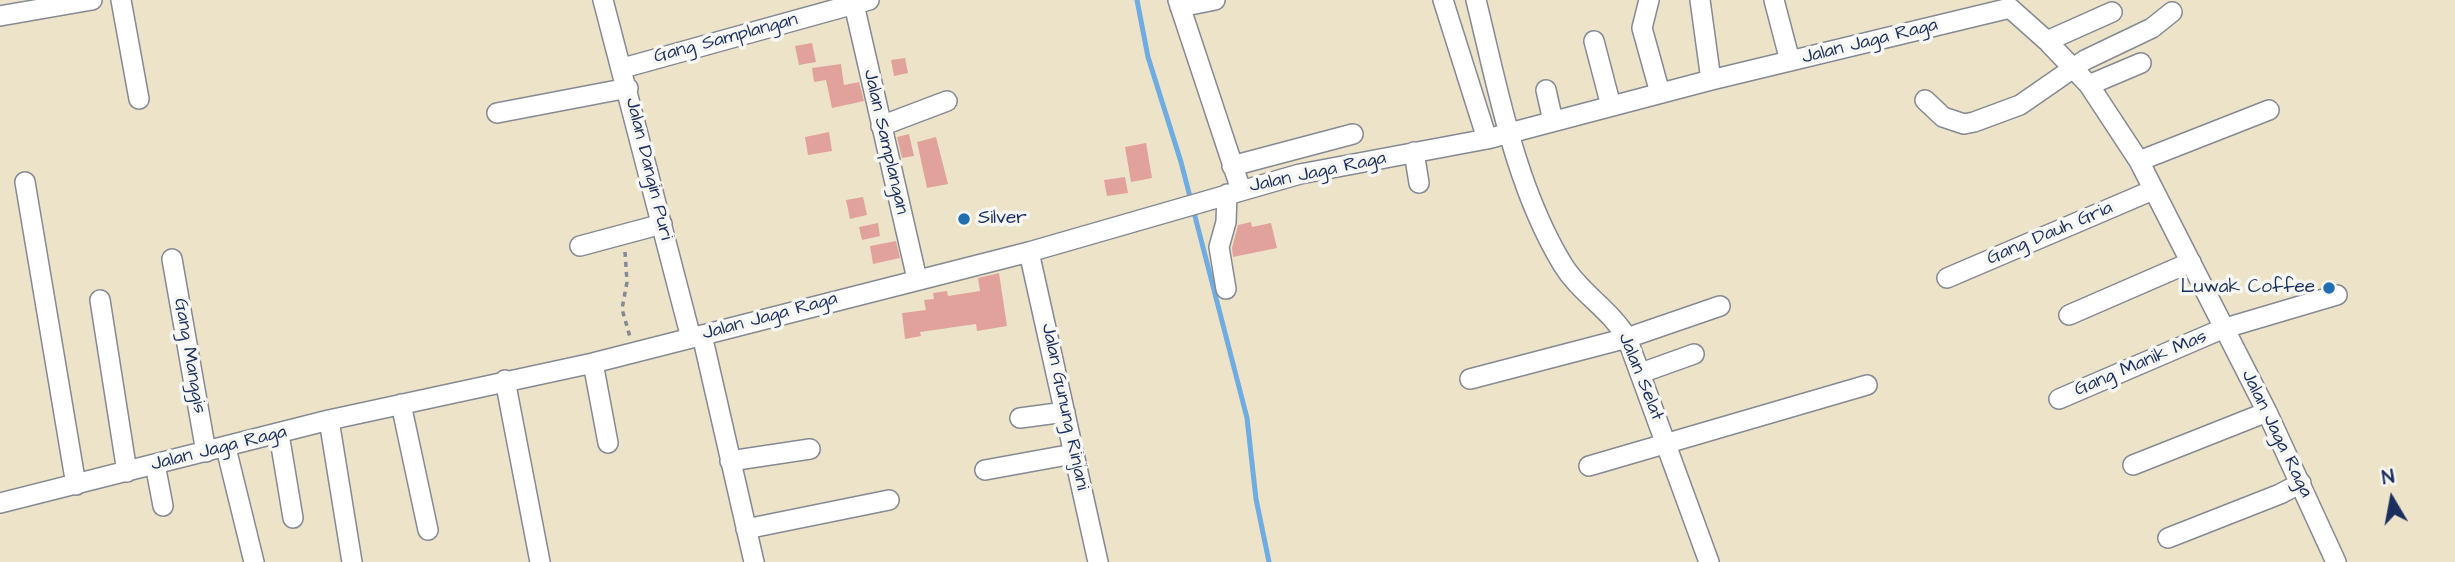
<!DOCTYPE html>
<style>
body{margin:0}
#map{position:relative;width:2455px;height:562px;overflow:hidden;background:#ede3c8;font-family:"Architects Daughter",sans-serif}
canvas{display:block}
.north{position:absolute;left:2357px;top:464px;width:70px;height:70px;-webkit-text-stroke:5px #f6f6f2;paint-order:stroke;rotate:350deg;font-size:19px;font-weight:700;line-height:28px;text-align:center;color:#1b2f5e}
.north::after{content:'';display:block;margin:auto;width:24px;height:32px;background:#1b2f5e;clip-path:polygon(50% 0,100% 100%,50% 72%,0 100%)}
</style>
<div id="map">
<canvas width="2455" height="562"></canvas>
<div class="north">N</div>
</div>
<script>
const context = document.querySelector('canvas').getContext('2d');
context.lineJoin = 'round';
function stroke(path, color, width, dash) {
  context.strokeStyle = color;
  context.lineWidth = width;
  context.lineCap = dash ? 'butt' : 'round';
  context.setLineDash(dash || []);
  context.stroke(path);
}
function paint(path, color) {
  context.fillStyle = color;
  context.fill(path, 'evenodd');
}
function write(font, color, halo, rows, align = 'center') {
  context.font = font + ' "Architects Daughter",sans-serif';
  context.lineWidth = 7;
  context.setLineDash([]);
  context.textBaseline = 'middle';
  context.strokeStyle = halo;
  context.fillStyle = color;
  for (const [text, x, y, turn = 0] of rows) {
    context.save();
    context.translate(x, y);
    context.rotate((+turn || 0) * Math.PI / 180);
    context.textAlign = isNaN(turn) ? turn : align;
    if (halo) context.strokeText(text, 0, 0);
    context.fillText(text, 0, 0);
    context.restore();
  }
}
stroke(new Path2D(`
 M 1137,0 L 1148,57 L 1181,162 L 1247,418 L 1256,499 L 1269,562`), '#6face1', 5);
paint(new Path2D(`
 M 812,43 L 816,62 L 799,65 L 795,46 Z
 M 905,58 L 908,73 L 894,76 L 891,60 Z
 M 841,64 L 844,85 L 859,82 L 864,101 L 832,108 L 826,80 L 814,82 L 812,68 Z
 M 829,132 L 832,151 L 808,155 L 805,137 Z
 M 909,134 L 914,156 L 902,158 L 897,137 Z
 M 936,137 L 948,184 L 927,188 L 917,142 Z
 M 1146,143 L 1152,178 L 1131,182 L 1125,147 Z
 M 1125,177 L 1128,193 L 1107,196 L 1104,180 Z
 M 863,197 L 867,215 L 850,219 L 846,200 Z
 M 1251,222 L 1252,227 L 1271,223 L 1277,248 L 1233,257 L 1232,248 L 1238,225 Z
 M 878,223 L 880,236 L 862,240 L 859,227 Z
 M 896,241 L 900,258 L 873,264 L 870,246 Z
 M 999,273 L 1007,326 L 977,331 L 976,324 L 920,332 L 921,336 L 905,339 L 902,313 L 926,310 L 924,300 L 934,299 L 933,293 L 947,291 L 948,296 L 980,291 L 978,278 Z`), '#e2a29c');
const minor = new Path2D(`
 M 121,0 L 139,99
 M 603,0 L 691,338
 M 853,0 L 917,279
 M 1178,0 L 1241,190
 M 1443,0 L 1487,139
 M 1476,0 C 1498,89 1515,186 1563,265 C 1580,293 1610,309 1627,338 L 1709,562
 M 1649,0 L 1642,28 L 1660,93
 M 1700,0 L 1711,80
 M 1774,0 L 1790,61
 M 1180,7 L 1215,0
 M 0,16 L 92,0
 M 1594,41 L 1611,106
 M 2047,41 L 2112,12
 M 623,68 L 869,0
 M 2089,85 L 2141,63
 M 1546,90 L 1553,121
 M 1925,100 L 1943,117 L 1964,124 L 1974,122 L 2020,105 L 2085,60 L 2152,28 L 2172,12
 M 497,113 L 628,88
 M 881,126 L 947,101
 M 1414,152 L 1419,183
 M 2139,161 L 2269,110
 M 1232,166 L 1353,134
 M 25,182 L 76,485
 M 580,246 L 662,224
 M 1029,252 L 1098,562
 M 172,259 L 206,452
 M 1947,278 L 2153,190
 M 1226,289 L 1219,247 L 1226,222 L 1227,194
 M 100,300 L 127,472
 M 2069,315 L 2191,262
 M 702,335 L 754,562
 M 593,363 L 608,443
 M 1641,373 L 1694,354
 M 1470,379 L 1627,338 L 1720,306
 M 505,380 L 540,562
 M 2059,399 L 2222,329 L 2337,295
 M 401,404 L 428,530
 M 1020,418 L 1065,412
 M 329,420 L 352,562
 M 279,434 L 293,518
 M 226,448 L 254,562
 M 730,461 L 810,449
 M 155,464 L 163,506
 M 2133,465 L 2267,412
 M 1589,466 L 1867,385
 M 985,470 L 1073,454
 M 0,503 L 329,420 L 593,363 L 1029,252 L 1300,174 L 1487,139 L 1711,80 L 2010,8 L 2047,41 L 2089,85 L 2139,161 L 2267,412 L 2336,562
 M 746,529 L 889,500
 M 2168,538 L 2280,494 L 2301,483`);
stroke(minor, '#848993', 22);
stroke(new Path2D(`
 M 625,252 L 627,282 L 622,309 L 630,337`), '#848993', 3.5, [5, 5]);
stroke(minor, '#fff', 19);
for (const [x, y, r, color] of [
 [964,219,7,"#1f6fb2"],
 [2329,288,7,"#1f6fb2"]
]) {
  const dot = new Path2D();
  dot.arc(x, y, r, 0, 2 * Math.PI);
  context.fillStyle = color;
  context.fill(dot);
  stroke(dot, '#f6f6f2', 2.5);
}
write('19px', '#1b2f5e', '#f6f6f2', [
 ["Gang Samplangan",726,39,-15],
 ["Jalan Jaga Raga",1870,42,-14],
 ["Jalan Samplangan",885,142,77],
 ["Jalan Dangin Puri",648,169,76],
 ["Jalan Jaga Raga",1318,173,-12],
 ["Gang Dauh Gria",2050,234,-23],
 ["Jalan Jaga Raga",770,317,-15],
 ["Gang Manggis",189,356,80],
 ["Gang Manik Mas",2141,364,-23],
 ["Jalan Selat",1640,377,68],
 ["Jalan Gunung Rinjani",1064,407,78],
 ["Jalan Jaga Raga",2276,434,64],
 ["Jalan Jaga Raga",219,449,-14]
]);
write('19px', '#1b2f5e', '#f6f6f2', [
 ["Silver",978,219],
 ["Luwak Coffee",2315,288,"right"]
], 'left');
</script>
